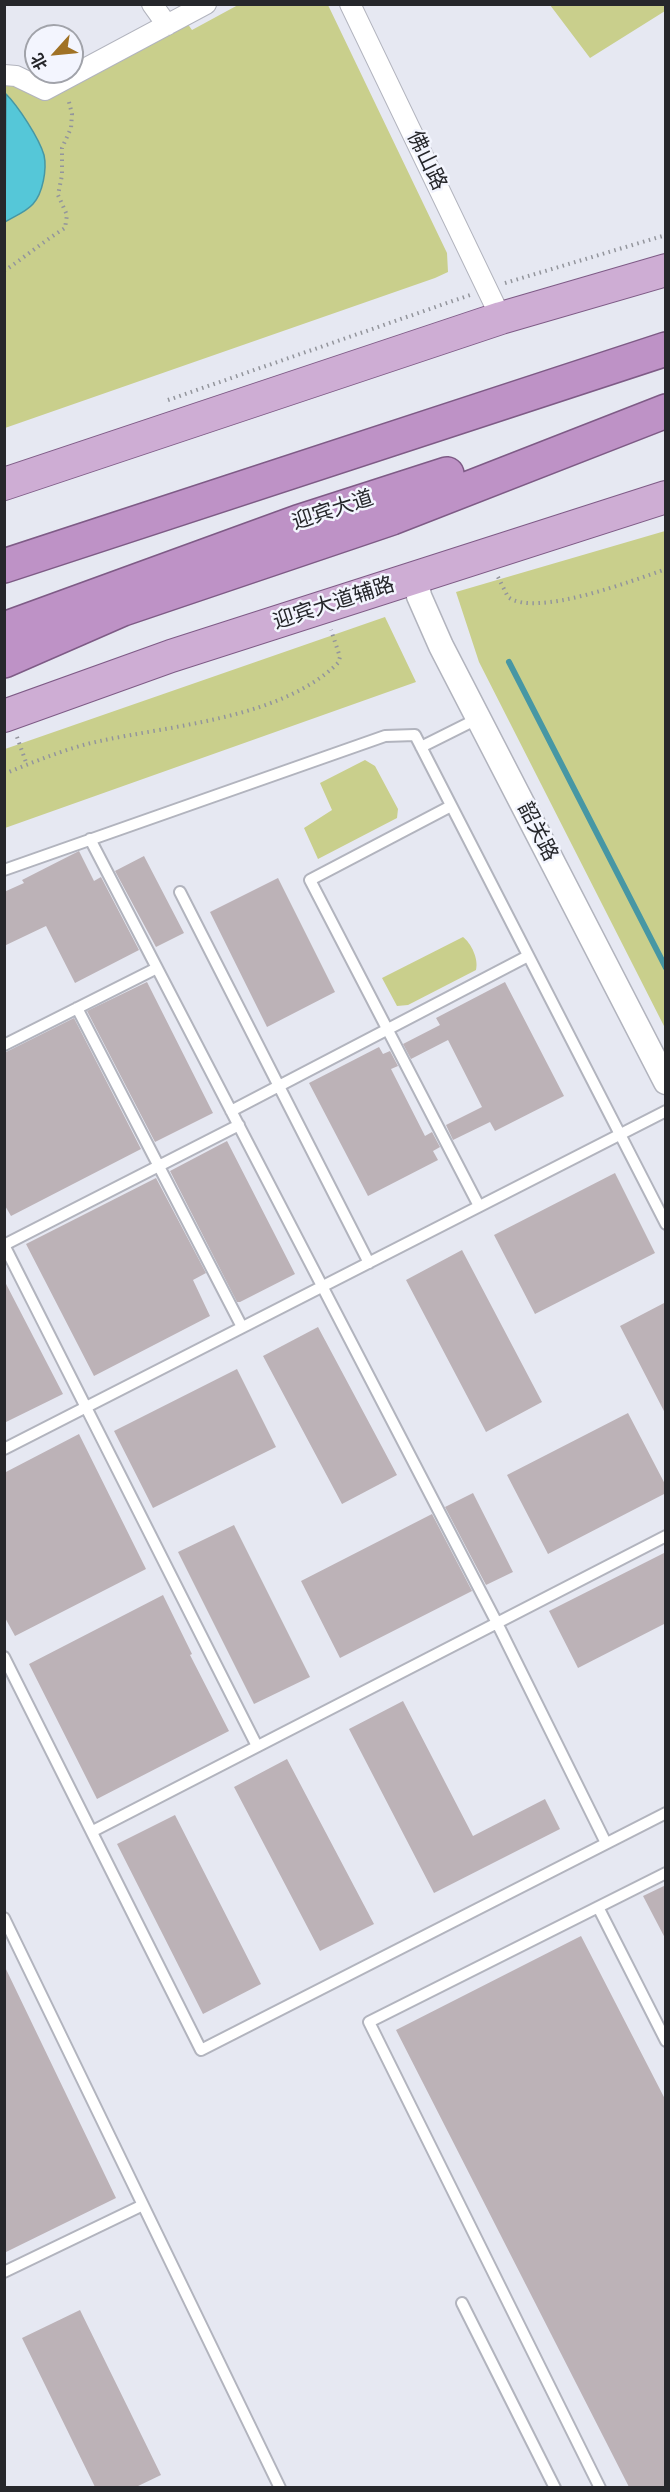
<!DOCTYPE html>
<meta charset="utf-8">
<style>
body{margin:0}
#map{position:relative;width:670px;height:2492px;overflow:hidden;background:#e6e8f2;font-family:"DM Sans","Noto Sans SC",sans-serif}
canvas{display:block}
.frame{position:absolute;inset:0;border:6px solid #26272b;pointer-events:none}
.north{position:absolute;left:24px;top:24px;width:60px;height:60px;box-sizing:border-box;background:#f3f5fe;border:2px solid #a1a3aa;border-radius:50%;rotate:243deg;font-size:16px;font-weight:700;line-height:24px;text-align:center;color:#26272b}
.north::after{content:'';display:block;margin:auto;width:21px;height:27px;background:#a07225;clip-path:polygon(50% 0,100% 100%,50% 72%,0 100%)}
</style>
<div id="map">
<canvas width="670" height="2492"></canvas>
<div class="frame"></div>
<div class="north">北</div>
</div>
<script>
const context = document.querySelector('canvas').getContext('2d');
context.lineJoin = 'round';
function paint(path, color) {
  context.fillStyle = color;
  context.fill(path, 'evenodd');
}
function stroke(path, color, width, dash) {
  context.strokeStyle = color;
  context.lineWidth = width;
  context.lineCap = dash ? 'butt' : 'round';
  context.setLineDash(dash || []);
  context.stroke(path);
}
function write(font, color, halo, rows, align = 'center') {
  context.font = font + ' "DM Sans","Noto Sans SC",sans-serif';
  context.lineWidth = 5;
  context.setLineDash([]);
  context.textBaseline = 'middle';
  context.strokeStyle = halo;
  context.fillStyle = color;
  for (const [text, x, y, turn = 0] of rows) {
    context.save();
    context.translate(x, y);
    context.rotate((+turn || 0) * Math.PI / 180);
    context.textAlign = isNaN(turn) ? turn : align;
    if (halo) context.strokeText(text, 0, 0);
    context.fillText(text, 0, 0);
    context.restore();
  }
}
paint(new Path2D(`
 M 238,5 L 328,5 L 447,253 L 448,272 L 435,278 L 5,428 L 4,81 L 45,97 L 187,23 L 192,30 Z
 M 550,5 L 665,5 L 665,11 L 590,58 Z
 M 665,531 L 666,531 L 665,1028 L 479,662 L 456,592 Z
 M 385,617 L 416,682 L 5,828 L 5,749 Z
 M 365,760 L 375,766 L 398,809 L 397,818 L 318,859 L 304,828 L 332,810 L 320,783 Z
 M 463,937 C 471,943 479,959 476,970 L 408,1005 L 397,1006 L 382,978 Z`), '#c9cf8c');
const water = new Path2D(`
 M 6,94 C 18,106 39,138 44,155 C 47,169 43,193 33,204 C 26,212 13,217 5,222 Z`);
paint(water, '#55c7d8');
stroke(water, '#4797a4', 1.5);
stroke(new Path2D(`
 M 509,662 L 666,968`), '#4797a4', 6);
paint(new Path2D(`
 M 79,851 L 94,881 L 101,877 L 139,950 L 75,983 L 46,926 L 4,946 L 4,892 L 24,883 L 22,880 Z
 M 144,856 L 184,933 L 156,947 L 115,871 Z
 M 278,878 L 335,992 L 267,1027 L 210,912 Z
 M 147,982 L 213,1113 L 155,1142 L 87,1011 Z
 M 505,982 L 564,1096 L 495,1131 L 490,1122 L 453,1140 L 446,1125 L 482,1107 L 448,1040 L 411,1059 L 403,1044 L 440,1025 L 436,1018 Z
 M 74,1018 L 141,1149 L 11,1216 L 4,1204 L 4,1053 Z
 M 379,1047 L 383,1054 L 390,1051 L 398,1066 L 391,1069 L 425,1136 L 432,1132 L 440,1147 L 433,1151 L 438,1160 L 368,1196 L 309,1083 Z
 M 227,1141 L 295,1274 L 240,1302 L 237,1302 L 170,1171 Z
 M 615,1173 L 655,1253 L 535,1314 L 494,1235 Z
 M 156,1178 L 206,1273 L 193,1280 L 210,1316 L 94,1376 L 26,1244 Z
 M 462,1250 L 542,1402 L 486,1432 L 406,1280 Z
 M 4,1280 L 63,1394 L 4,1423 Z
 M 666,1302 L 666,1415 L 620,1326 Z
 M 318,1327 L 397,1475 L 342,1504 L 263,1356 Z
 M 237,1369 L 276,1447 L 153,1508 L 114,1431 Z
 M 628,1413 L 666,1486 L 666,1493 L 548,1554 L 507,1475 Z
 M 79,1434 L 146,1569 L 15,1636 L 4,1616 L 4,1473 Z
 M 473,1493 L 513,1572 L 486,1585 L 445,1507 Z
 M 432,1514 L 472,1591 L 340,1658 L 301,1581 Z
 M 234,1525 L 310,1677 L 254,1704 L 178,1552 Z
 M 666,1552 L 666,1623 L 578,1668 L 549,1611 Z
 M 163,1595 L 192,1654 L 190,1655 L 229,1731 L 97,1799 L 29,1664 Z
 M 403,1701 L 473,1836 L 545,1799 L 560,1829 L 434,1893 L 349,1729 Z
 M 287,1759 L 374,1924 L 320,1951 L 234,1787 Z
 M 175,1815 L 261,1984 L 203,2014 L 117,1844 Z
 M 666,1885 L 666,1940 L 643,1896 Z
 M 581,1936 L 666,2101 L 666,2487 L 629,2487 L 396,2030 Z
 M 4,1965 L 116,2198 L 4,2253 Z
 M 80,2310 L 161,2475 L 136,2487 L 95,2487 L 22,2338 Z`), '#bcb2b7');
const service = new Path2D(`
 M 421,747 L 479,718
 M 451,806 L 310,880 L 479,1206
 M 90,839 L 497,1623 L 606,1843
 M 4,870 L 385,736 L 415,735 L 666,1224
 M 180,892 L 369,1263
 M 77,1008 L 242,1327
 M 4,1045 L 157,968
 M 231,1111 L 528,956
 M 4,1245 L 257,1746
 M 4,1245 L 239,1125
 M 4,1449 L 666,1111
 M 4,1657 L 201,2050 L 666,1813
 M 93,1831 L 666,1536
 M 598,1907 L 666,2041
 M 4,1918 L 280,2488
 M 4,2272 L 143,2205
 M 462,2303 L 555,2488
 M 600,2488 L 369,2022 L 666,1873`);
const minor = new Path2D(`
 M 152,4 L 167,25
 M 350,4 L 501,318
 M 4,75 L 16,76 L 45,90 L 206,4`);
const tertiary = new Path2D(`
 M 416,578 L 419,596 L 441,646 L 666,1082`);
const primary = new Path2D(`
 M 4,484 L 501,318 L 666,270
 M 4,716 L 171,656 L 666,497`);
const trunk = new Path2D(`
 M 4,566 L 666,349
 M 4,629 L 298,522 L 447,474
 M 4,661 L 123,609 L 392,518 L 666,411`);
stroke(service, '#b2b4be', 14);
stroke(minor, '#b2b4be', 22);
stroke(tertiary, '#b2b4be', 27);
stroke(primary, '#7e5b86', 34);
stroke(trunk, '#7e5b86', 36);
stroke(new Path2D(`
 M 4,271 C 25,257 44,241 65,228 L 67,215 L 58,195 L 62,175 L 62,148 L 71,128 L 72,114 L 68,98
 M 505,283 L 666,235
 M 168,400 L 470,295
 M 498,577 L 508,597 C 536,618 634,580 666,569
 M 17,737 L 27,765
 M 4,774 C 36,761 67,748 100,741 C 174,725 282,718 338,663 L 340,657 L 331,630`), '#93959c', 4, [1.5, 4.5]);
stroke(service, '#fff', 10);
stroke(minor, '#fff', 20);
stroke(tertiary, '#fff', 24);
stroke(primary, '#ceadd4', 32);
stroke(trunk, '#be92c6', 33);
write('21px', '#26272b', '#f3f5fe', [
 ["佛山路",426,161,64],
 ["迎宾大道",333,511,-18],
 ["迎宾大道辅路",334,604,-18],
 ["韶关路",537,832,63]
]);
</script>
